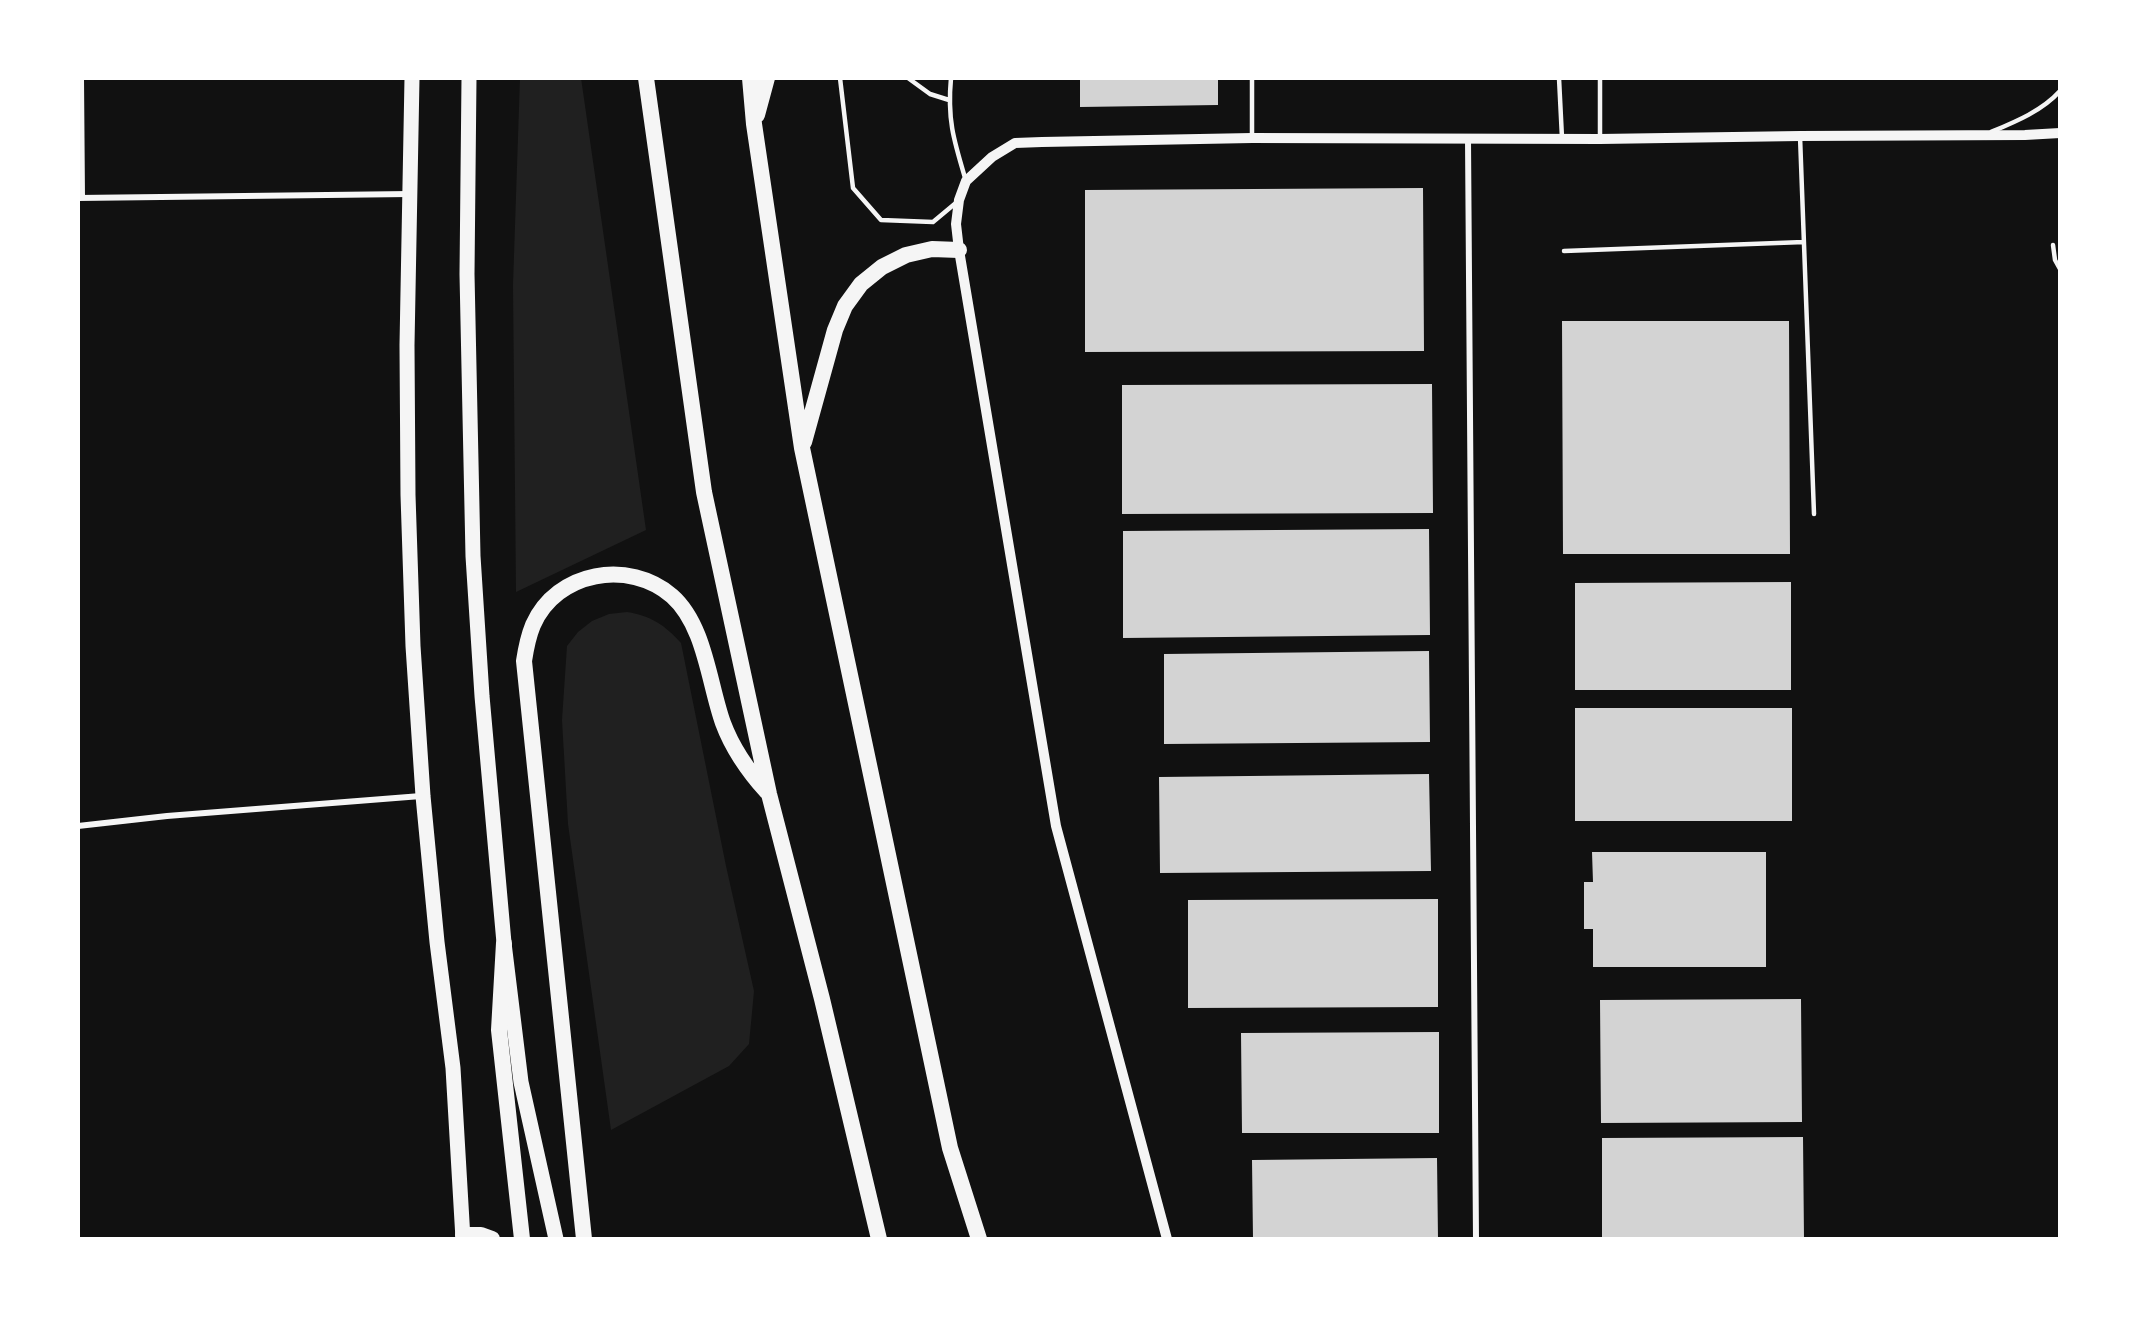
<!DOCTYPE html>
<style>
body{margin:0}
#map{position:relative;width:2138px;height:1317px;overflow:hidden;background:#111;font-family:"Noto Sans",sans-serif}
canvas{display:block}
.frame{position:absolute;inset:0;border:80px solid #fff;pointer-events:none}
</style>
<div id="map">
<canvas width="2138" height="1317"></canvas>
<div class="frame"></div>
</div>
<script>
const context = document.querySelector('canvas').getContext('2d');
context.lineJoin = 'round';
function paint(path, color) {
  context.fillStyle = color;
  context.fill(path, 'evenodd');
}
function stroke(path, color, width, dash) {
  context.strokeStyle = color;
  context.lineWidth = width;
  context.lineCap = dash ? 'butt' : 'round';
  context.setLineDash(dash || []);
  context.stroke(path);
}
paint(new Path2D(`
 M 520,78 L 581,78 L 646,530 L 516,592 L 513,285 Z
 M 627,612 C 651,616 665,625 681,643 L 726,866 L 754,991 L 749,1044 L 729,1066 L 611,1130 L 568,824 L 562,720 L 567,646 L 578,632 L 592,621 L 609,614 Z`), '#202020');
paint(new Path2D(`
 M 1080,78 L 1218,78 L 1218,105 L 1080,107 Z
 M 1423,188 L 1424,351 L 1085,352 L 1085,190 Z
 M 1562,321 L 1789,321 L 1790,554 L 1563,554 Z
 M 1432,384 L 1433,513 L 1122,514 L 1122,385 Z
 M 1429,529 L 1430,635 L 1123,638 L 1123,531 Z
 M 1791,582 L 1791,690 L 1575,690 L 1575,583 Z
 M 1429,651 L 1430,742 L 1164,744 L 1164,654 Z
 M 1575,708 L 1792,708 L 1792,821 L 1575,821 Z
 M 1429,774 L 1431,871 L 1160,873 L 1159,777 Z
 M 1592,852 L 1766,852 L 1766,967 L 1593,967 L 1593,929 L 1584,929 L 1584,882 L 1593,882 Z
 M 1438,899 L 1438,1007 L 1188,1008 L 1188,900 Z
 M 1801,999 L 1802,1122 L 1601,1123 L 1600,1000 Z
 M 1439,1032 L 1439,1133 L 1242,1133 L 1241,1033 Z
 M 1803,1137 L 1804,1239 L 1602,1239 L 1602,1138 Z
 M 1437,1158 L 1438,1239 L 1253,1239 L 1252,1160 Z`), '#d3d3d3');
stroke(new Path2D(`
 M 840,78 L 853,188 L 881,220 L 933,222 L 957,202
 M 908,78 L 930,94 L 949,100
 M 951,78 C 947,120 954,141 966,181
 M 1252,78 L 1252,138
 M 1559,78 L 1562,138
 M 1600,78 L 1600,139
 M 1991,132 C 2015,122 2042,111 2060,91
 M 1800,136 L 1814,514
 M 2053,245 L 2055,260 L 2060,269
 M 1564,251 L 1804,242`), '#f5f5f5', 4.5);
stroke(new Path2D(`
 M 81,78 L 82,198
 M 1468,139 L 1476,1239
 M 78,198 L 410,194
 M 78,826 L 167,816 L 421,796`), '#f5f5f5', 6);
stroke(new Path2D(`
 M 1167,1239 L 1056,826 L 959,250 L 956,224 L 959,200 L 966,181 L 992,157 L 1015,143 L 1042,142 L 1252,138 L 1600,139 L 1800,136 L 2025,135 L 2060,133`), '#f5f5f5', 10);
stroke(new Path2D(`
 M 412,78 L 407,345 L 408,495 L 413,646 L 423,796 L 437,942 L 453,1068 L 463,1239
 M 469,78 L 467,274 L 473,556 L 482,696 L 504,943 L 521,1082 L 556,1239`), '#f5f5f5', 15);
stroke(new Path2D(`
 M 646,78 L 704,492 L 769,794 L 822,999 L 879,1239
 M 750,78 L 754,124 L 802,448 L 950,1148 L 979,1239
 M 757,115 L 767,78
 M 804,442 L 835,330 L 845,306 L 861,284 L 882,267 L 906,255 L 932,249 L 959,250
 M 504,943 L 499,1030 L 522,1239
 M 463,1235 L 481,1235 L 492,1239
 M 584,1239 L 524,661 C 526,648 528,637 533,625 C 557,571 629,559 672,596 C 705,625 709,684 723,723 C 733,750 748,771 767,792`), '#f5f5f5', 16);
</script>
